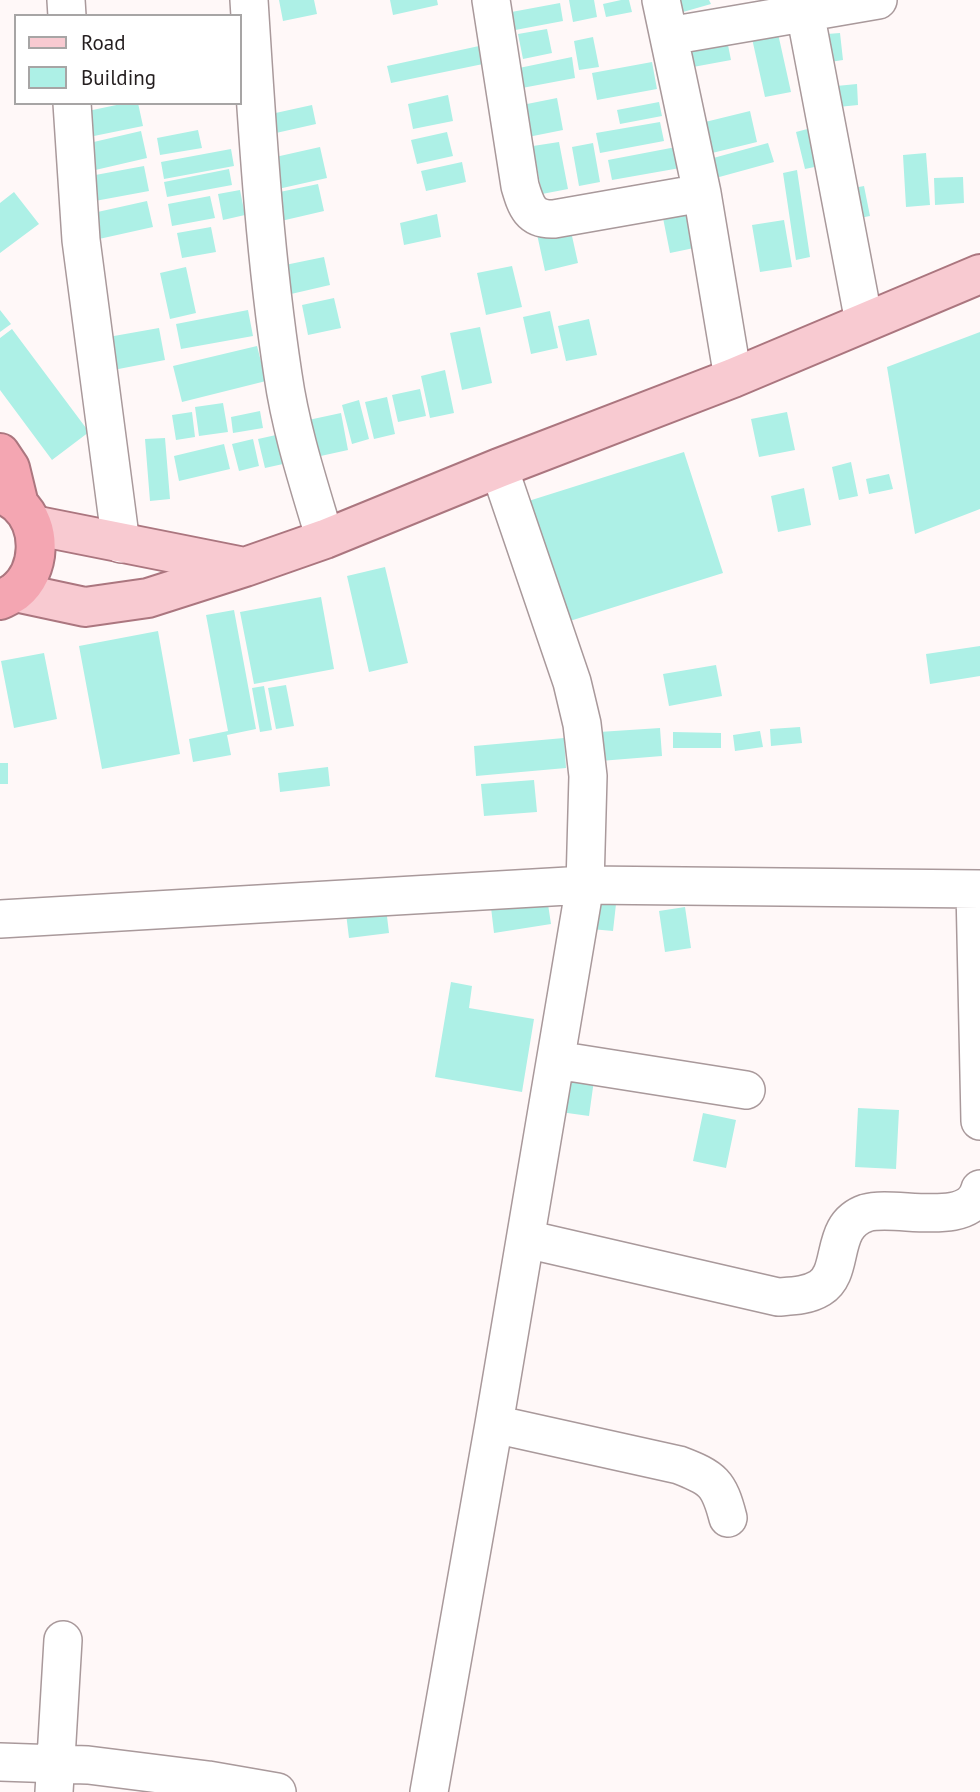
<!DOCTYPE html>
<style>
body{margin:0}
#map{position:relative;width:980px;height:1792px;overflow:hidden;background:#fff8f8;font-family:"PT Sans",sans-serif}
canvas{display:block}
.legend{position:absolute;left:14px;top:14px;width:228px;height:91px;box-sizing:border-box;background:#fff;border:2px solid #a7a5a5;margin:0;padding:9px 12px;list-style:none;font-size:21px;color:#241e1f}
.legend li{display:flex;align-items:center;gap:14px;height:35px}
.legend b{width:35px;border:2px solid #a7a5a5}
</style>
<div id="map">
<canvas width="980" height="1792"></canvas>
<ul class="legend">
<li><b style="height:9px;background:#f8cad1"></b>Road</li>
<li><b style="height:19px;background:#adf0e6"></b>Building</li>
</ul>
</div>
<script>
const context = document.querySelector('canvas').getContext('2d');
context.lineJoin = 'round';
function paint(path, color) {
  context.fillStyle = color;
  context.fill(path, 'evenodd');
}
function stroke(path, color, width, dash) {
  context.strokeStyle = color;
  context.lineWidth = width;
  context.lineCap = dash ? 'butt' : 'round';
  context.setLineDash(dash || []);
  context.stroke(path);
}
paint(new Path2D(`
 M 279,0 L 314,0 L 317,14 L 283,21 Z
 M 390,0 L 437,0 L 438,5 L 393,15 Z
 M 569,0 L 594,0 L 597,17 L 573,22 Z
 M 621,0 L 629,0 L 632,12 L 606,17 L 603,4 Z
 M 672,0 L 709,0 L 711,4 L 676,14 Z
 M 560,3 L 563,21 L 510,31 L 506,13 Z
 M 547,29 L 552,53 L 523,59 L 518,34 Z
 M 777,29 L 791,92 L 765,97 L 751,34 Z
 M 725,30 L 731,60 L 693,67 L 688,37 Z
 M 840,33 L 843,60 L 830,62 L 827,34 Z
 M 593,37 L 599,67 L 579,70 L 574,41 Z
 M 479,46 L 483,64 L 391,83 L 387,66 Z
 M 572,57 L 575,78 L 522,88 L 519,68 Z
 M 652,62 L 657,89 L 597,100 L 592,73 Z
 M 857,84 L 858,105 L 828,108 L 826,87 Z
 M 448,95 L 453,121 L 413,129 L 408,104 Z
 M 557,98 L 563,130 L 528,137 L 522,105 Z
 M 659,102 L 662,116 L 620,124 L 617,110 Z
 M 126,103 L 138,103 L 143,126 L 89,137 L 83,112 Z
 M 312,105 L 316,124 L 276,133 L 271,114 Z
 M 750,111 L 757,142 L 708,154 L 701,123 Z
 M 660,122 L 664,141 L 600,153 L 596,133 Z
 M 815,127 L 824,165 L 805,169 L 796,132 Z
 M 198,130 L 202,148 L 160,155 L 157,138 Z
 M 141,131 L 147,158 L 91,171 L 85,144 Z
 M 447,132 L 453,156 L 417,164 L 411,140 Z
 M 559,142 L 568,189 L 542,194 L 533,146 Z
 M 593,143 L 600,182 L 579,186 L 572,147 Z
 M 768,143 L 774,162 L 712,179 L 706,160 Z
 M 320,147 L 327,178 L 278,189 L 271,158 Z
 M 676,147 L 680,168 L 612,180 L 608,160 Z
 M 231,149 L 234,166 L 164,179 L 161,162 Z
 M 926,153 L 930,205 L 906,207 L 903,155 Z
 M 462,162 L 466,182 L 426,191 L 421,171 Z
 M 144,166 L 149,191 L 95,201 L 90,176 Z
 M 229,169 L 232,185 L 167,197 L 164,182 Z
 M 797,170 L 810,257 L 796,260 L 783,173 Z
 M 963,177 L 964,203 L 935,205 L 934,178 Z
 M 318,184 L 324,211 L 281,221 L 275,193 Z
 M 864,186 L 870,216 L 849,220 L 843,190 Z
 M 240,190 L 245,215 L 223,220 L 218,194 Z
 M 14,192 L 39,224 L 0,253 L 0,203 Z
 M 210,196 L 215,218 L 172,226 L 168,204 Z
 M 684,198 L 694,248 L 670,253 L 660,203 Z
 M 147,201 L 153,227 L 99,239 L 93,213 Z
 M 437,214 L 441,237 L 404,245 L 400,223 Z
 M 568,218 L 578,263 L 545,271 L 535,225 Z
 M 784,220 L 792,267 L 760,272 L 752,225 Z
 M 211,227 L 216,252 L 182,258 L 177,233 Z
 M 324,257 L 330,285 L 291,294 L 285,265 Z
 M 512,266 L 522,307 L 486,315 L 477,273 Z
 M 186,267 L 196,313 L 170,319 L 160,273 Z
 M 334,298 L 341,328 L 308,335 L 302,305 Z
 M 0,310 L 11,324 L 0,332 Z
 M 248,310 L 253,336 L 181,349 L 176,324 Z
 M 550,311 L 558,348 L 531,354 L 523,317 Z
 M 589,319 L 597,355 L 566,361 L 558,326 Z
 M 480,327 L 492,383 L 462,390 L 450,333 Z
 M 159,328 L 165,360 L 103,372 L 97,339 Z
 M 12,329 L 89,432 L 52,460 L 0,390 L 0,338 Z
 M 980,332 L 980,509 L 915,534 L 887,367 Z
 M 257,346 L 266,381 L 182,402 L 173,366 Z
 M 445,370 L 454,413 L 430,418 L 421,376 Z
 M 420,389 L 426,416 L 398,422 L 392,395 Z
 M 387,397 L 395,434 L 374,439 L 365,402 Z
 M 359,400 L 369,439 L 352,444 L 342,405 Z
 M 223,403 L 228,432 L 199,436 L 195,407 Z
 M 260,411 L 263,428 L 233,433 L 231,417 Z
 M 192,412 L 195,437 L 176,440 L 172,415 Z
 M 787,412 L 795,450 L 759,457 L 751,419 Z
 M 341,413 L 348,450 L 307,459 L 299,422 Z
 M 276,435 L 283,464 L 265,468 L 258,439 Z
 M 165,438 L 170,499 L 150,501 L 145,439 Z
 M 253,439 L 259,466 L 239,471 L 232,444 Z
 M 224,444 L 230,469 L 179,481 L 174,456 Z
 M 684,452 L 723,573 L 557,625 L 519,504 Z
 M 851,462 L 858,496 L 839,500 L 832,467 Z
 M 889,474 L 893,489 L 869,494 L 866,479 Z
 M 804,488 L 811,525 L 778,532 L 771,496 Z
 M 385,567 L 408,663 L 369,672 L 347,576 Z
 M 321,597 L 334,669 L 254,684 L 240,612 Z
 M 234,610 L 256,729 L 227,735 L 231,755 L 193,762 L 189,739 L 228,731 L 206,615 Z
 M 158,631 L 180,754 L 102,769 L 79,646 Z
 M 980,646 L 980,676 L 930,684 L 926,654 Z
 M 44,653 L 57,719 L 14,728 L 1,661 Z
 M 716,665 L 722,696 L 669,706 L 663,674 Z
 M 286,685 L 294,726 L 276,729 L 268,688 Z
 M 264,686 L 272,730 L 260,732 L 252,688 Z
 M 800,727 L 802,743 L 771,746 L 770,729 Z
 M 660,728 L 662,756 L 600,761 L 599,732 Z
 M 760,731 L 763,747 L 735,751 L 733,735 Z
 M 673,732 L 721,733 L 721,748 L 673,748 Z
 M 564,738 L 566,768 L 476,776 L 474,746 Z
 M 0,763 L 8,763 L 8,784 L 0,784 Z
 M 328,767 L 330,786 L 280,792 L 278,773 Z
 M 534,780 L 537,812 L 484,816 L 481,784 Z
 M 546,891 L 551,924 L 494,933 L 490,899 Z
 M 584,892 L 617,895 L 613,931 L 580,928 Z
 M 385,900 L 389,933 L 349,938 L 345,905 Z
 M 685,907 L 691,948 L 665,952 L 659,911 Z
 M 451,982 L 472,986 L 469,1008 L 534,1019 L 522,1092 L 435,1077 Z
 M 560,1068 L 595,1073 L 589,1116 L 553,1111 Z
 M 858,1108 L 899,1110 L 896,1169 L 855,1167 Z
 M 703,1113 L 736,1120 L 726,1168 L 693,1161 Z`), '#adf0e6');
const minor = new Path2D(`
 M 66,0 L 67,16
 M 249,0 C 257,125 264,251 283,375 C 291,431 309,485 325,539
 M 491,0 L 520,186 C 526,206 530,220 554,219 L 702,193
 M 661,0 L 702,193 L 733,378
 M 805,12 L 864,322
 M 669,36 L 878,0
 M 72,103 L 81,240 L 121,544
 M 975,889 L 980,1121
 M 0,919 L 585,885 L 980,889
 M 556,1060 L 746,1090
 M 526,1239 L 778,1297 C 792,1296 807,1296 820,1288 C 846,1272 828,1226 866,1213 C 895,1204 970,1230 980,1189
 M 494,1424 L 679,1465 C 713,1478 719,1483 728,1518
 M 0,1762 L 88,1765 L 208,1780 L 277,1792
 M 54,1792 L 63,1640
 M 429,1792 L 494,1424 L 585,885 L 588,776 L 582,724 L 572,682 L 499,468`);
const major = new Path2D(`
 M 33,525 L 239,566
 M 15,592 L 85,607 L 148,598 L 245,567 L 325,539 L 499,468 L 733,378 L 980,274`);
const highway = new Path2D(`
 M 0,453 L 10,468 L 19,505
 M 0,492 C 6,496 13,500 18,504 C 43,527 41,571 15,592 C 11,595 4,598 0,600`);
stroke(minor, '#a9999b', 40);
stroke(major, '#ab767f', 42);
stroke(highway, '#ab767f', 42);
stroke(minor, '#fff', 37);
stroke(major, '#f8cad1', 38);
stroke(highway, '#f4a6b2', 38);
</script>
